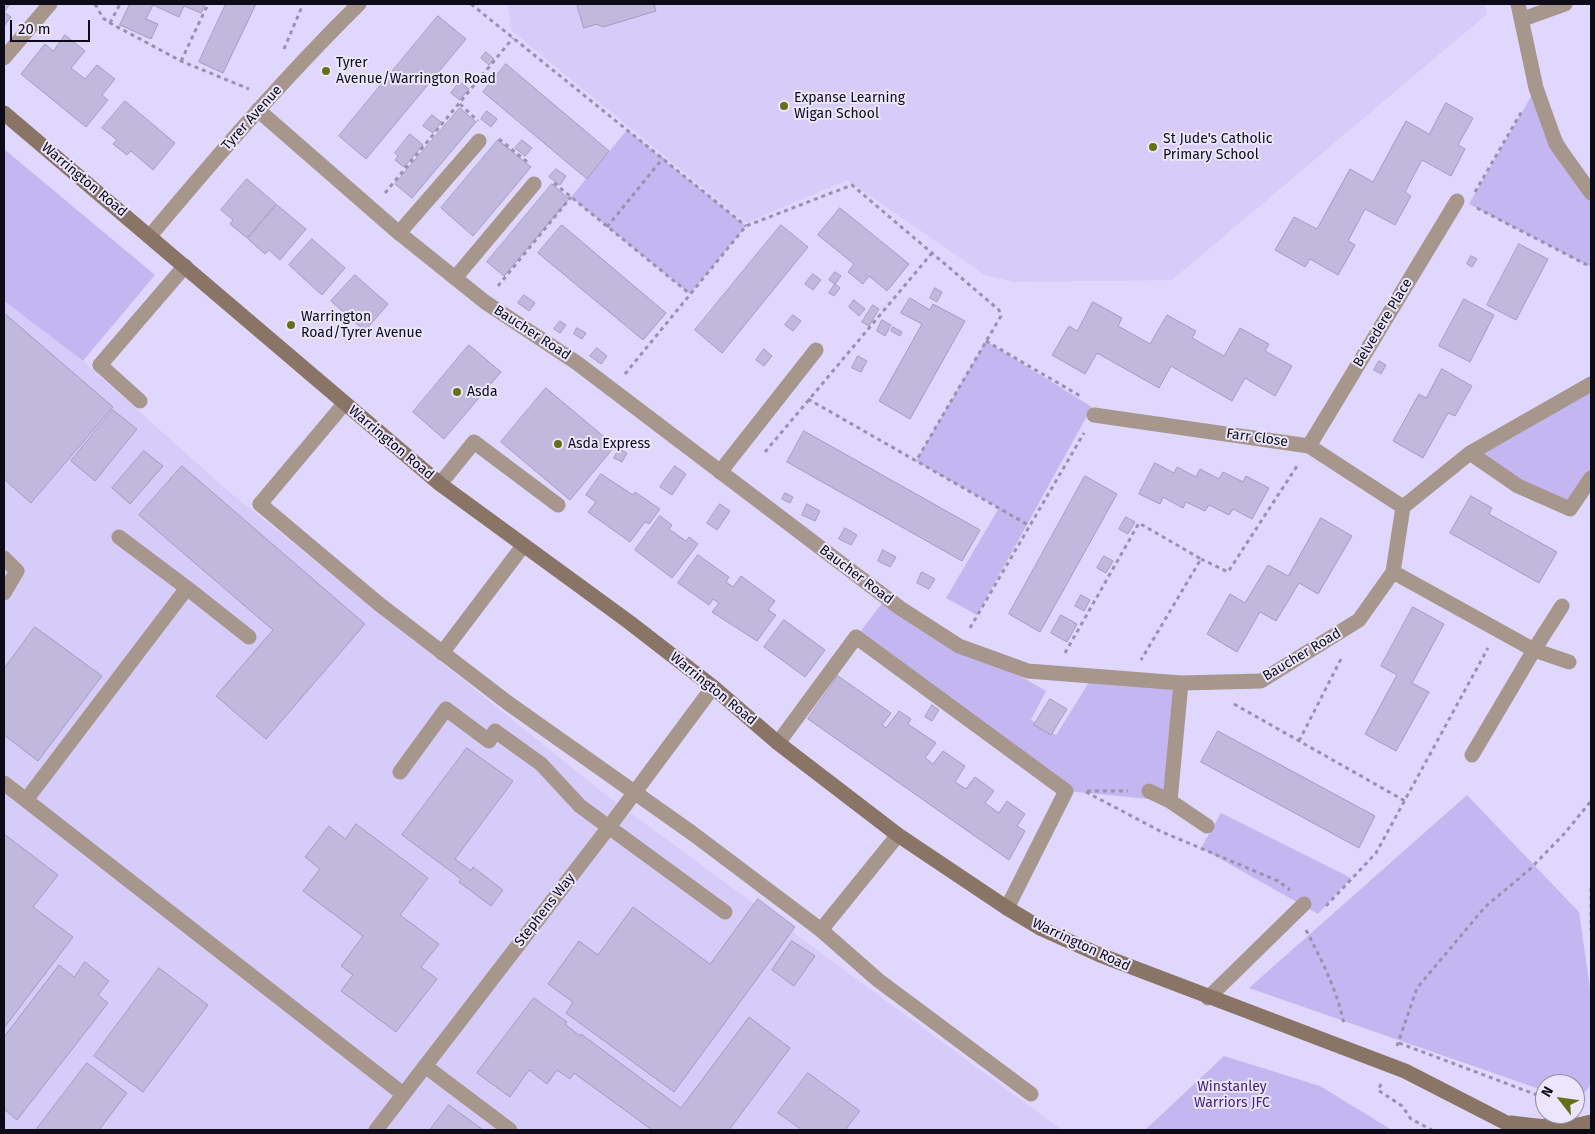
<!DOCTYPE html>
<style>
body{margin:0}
#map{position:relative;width:1595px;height:1134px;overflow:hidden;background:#dfd7fd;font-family:"Fira Sans",sans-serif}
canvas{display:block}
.frame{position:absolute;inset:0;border:5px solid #0e0b18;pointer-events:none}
.north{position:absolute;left:1535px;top:1074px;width:50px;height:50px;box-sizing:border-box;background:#ebe6fe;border:1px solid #938ea2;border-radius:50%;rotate:300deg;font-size:14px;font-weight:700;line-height:20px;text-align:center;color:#0e0b18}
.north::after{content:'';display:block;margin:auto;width:18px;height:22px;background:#676f16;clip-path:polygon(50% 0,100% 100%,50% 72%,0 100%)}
.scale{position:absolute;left:10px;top:20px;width:80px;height:22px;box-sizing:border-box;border:2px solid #0e0b18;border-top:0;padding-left:6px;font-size:15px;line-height:18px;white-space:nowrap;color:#0e0b18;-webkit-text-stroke:4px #ebe6fe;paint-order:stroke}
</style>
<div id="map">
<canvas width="1595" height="1134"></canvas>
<div class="frame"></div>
<div class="north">N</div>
<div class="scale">20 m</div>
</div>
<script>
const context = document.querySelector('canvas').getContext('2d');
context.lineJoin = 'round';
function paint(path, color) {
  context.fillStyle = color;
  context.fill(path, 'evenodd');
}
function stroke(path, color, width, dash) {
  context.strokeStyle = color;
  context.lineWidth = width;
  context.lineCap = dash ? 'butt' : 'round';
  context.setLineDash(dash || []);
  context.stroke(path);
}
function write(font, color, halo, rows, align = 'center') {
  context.font = font + ' "Fira Sans",sans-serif';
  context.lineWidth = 4;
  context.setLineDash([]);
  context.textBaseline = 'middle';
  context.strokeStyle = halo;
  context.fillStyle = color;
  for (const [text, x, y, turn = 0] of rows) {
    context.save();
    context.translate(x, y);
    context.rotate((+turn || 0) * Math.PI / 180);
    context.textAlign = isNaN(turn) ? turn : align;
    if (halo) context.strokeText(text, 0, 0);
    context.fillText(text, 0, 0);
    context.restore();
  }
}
paint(new Path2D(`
 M 507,4 L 1484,4 L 1487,14 L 1172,280 L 1014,282 L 985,275 L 847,180 L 746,223 L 512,31 Z
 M 4,301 L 83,361 L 227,490 L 606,795 L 1062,1130 L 4,1130 Z`), '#d6ccf9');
paint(new Path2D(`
 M 1536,88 L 1591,191 L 1591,267 L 1469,204 Z
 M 627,130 L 746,226 L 690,294 L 571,197 Z
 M 4,149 L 155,275 L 83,361 L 4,301 Z
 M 986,341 L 1092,407 L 977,615 L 946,598 L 999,508 L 916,461 Z
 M 1591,384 L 1591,478 L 1570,509 L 1470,453 Z
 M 886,598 L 1046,691 L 1031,720 L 1056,735 L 1093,676 L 1181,683 L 1170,801 L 1066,791 L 856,637 Z
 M 1467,795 L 1579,912 L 1591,995 L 1591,1085 L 1584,1093 L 1575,1094 L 1575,1084 L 1545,1084 L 1545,1091 L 1249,988 Z
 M 1221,813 L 1351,878 L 1318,914 L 1201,848 Z
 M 1224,1056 L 1320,1086 L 1392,1130 L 1145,1130 Z`), '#c4b7f1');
const building = new Path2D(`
 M 4,4 L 10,4 L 4,12 L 11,17 L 4,26 Z
 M 130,4 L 205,4 L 201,13 L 184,6 L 179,17 L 153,5 L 146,19 L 158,24 L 151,39 L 120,25 Z
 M 226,4 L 256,4 L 223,73 L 199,62 Z
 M 577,4 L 654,4 L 656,11 L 603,27 L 597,24 L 584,28 Z
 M 438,16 L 466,39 L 366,159 L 339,136 Z
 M 65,35 L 85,51 L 71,68 L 85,79 L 97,65 L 115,79 L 102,95 L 108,100 L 86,127 L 21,74 L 45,44 L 53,51 Z
 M 486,52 L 494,59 L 489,65 L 481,58 Z
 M 506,64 L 609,151 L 587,179 L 483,92 Z
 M 460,82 L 469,89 L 460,100 L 451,93 Z
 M 125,101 L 175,143 L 153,170 L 131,151 L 127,155 L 113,144 L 117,140 L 102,128 Z
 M 1446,103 L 1473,118 L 1458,145 L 1465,149 L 1451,176 L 1422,160 L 1405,192 L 1411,196 L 1395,225 L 1365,209 L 1348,241 L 1355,245 L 1338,275 L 1310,259 L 1305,267 L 1275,250 L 1294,217 L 1317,229 L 1350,169 L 1373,182 L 1406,121 L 1429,134 Z
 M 460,108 L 476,122 L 412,198 L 395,184 Z
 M 487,111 L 497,119 L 491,127 L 481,119 Z
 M 432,115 L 441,122 L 433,133 L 423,126 Z
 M 410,134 L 423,145 L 404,167 L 395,160 L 398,156 L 395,153 Z
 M 498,140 L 531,167 L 473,236 L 441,208 Z
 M 522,140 L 532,148 L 525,156 L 515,148 Z
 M 556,169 L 566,176 L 560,185 L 549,177 Z
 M 247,179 L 276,204 L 247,238 L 230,224 L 233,220 L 221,210 Z
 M 552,184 L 569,199 L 504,276 L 487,262 Z
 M 277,205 L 306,229 L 280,260 L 269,250 L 265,254 L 248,239 Z
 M 840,208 L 909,264 L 887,291 L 869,276 L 863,284 L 848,272 L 854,264 L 818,235 Z
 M 562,225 L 666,313 L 643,340 L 538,253 Z
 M 781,225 L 808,247 L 722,353 L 695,330 Z
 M 312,239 L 345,268 L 322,295 L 289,265 Z
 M 1519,244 L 1548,259 L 1516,320 L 1487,305 Z
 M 1471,256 L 1477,259 L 1472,267 L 1467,264 Z
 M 835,272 L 841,276 L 835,284 L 829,280 Z
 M 813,274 L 821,280 L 813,290 L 805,284 Z
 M 355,275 L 388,304 L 365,331 L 331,301 Z
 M 835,284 L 840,288 L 834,296 L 829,293 Z
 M 935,288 L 942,292 L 937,302 L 930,298 Z
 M 524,295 L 535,303 L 529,311 L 518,303 Z
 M 910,298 L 930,310 L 933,304 L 965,321 L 910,419 L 879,401 L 922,324 L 901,313 Z
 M 1464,299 L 1494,315 L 1470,362 L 1439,346 Z
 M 854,300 L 865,309 L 859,316 L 849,307 Z
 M 1093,302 L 1122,318 L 1118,326 L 1150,344 L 1167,315 L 1196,331 L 1192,338 L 1224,356 L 1240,328 L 1269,344 L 1265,351 L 1292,366 L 1275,396 L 1245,378 L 1232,401 L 1171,366 L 1159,388 L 1097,353 L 1085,374 L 1052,355 L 1069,326 L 1077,331 Z
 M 873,305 L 879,309 L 869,326 L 862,322 Z
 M 4,313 L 113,407 L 31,503 L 4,479 Z
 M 793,315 L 801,321 L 793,331 L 785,325 Z
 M 882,320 L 891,325 L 885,336 L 877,331 Z
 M 560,321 L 566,325 L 560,333 L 554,329 Z
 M 893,327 L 902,332 L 900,336 L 891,331 Z
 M 577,328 L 586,333 L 582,339 L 574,334 Z
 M 469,345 L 501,372 L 444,439 L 413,412 Z
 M 597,348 L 607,356 L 601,364 L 590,356 Z
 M 764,349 L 772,356 L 764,366 L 756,360 Z
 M 858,356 L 867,361 L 861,372 L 852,368 Z
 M 1379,361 L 1386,365 L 1381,374 L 1374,370 Z
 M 1442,369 L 1472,386 L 1455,416 L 1448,413 L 1423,458 L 1393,441 L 1419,394 L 1426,398 Z
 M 546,388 L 615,446 L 570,500 L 501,442 Z
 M 113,410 L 137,429 L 95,481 L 71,461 Z
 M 804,431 L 980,530 L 962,561 L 787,462 Z
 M 619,449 L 627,453 L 622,462 L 614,458 Z
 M 144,451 L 163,466 L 130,504 L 112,488 Z
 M 1155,463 L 1174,473 L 1177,467 L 1196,477 L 1200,469 L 1219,479 L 1223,472 L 1243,482 L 1246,476 L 1269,488 L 1252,519 L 1233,509 L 1229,515 L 1209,505 L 1205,511 L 1186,502 L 1183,508 L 1163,497 L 1160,504 L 1139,494 Z
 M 182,466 L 365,624 L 266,739 L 216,696 L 273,630 L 139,515 Z
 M 675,466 L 686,474 L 672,495 L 660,487 Z
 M 601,474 L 633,495 L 635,492 L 660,509 L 649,524 L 645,522 L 630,542 L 588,512 L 596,502 L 586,495 Z
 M 1085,476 L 1117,494 L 1040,632 L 1009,614 Z
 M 785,493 L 793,497 L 790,503 L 782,499 Z
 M 1471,496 L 1492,508 L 1489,514 L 1557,552 L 1539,583 L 1450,533 Z
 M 720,504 L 730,511 L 717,530 L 707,523 Z
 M 807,504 L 820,511 L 815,521 L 802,515 Z
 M 660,516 L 672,525 L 669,529 L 686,541 L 689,537 L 698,544 L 672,578 L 635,550 Z
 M 1126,517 L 1135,522 L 1128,534 L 1119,529 Z
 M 1321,518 L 1352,536 L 1318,594 L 1299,583 L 1276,621 L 1260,612 L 1237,652 L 1207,634 L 1230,594 L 1245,603 L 1268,565 L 1288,576 Z
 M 845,528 L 857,535 L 851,545 L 839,539 Z
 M 883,550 L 896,557 L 890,567 L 878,561 Z
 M 698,555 L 729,577 L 726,582 L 733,587 L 741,576 L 775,601 L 768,610 L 776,615 L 757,641 L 712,612 L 719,603 L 713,599 L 709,605 L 678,583 Z
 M 1104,556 L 1113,561 L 1106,573 L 1097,568 Z
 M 922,572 L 935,579 L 929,589 L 917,583 Z
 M 1081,595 L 1090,600 L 1084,611 L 1075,606 Z
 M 1413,607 L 1444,624 L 1412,683 L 1429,692 L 1396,751 L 1365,734 L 1397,675 L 1381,666 Z
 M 1061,615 L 1077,624 L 1067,642 L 1051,633 Z
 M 784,620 L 825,650 L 805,677 L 764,647 Z
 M 35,627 L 102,676 L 38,761 L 4,735 L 4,669 Z
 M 838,676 L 891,713 L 882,725 L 886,728 L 899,711 L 911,719 L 908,724 L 936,743 L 925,758 L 933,764 L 943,751 L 965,766 L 955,782 L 966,789 L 975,777 L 994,791 L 985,803 L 999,813 L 1007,801 L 1025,814 L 1017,826 L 1025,831 L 1009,860 L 808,719 Z
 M 1050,699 L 1067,709 L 1051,735 L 1034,725 Z
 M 932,705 L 939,710 L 932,721 L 925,717 Z
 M 1218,731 L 1375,816 L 1359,848 L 1201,762 Z
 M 467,748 L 513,781 L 455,859 L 471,871 L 473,867 L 503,890 L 491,906 L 459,882 L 461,879 L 402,835 Z
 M 356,824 L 428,878 L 400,915 L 439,944 L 421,967 L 437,979 L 396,1032 L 341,991 L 353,975 L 341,966 L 363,936 L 303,891 L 320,869 L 305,857 L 329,826 L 345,839 Z
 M 4,834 L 58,875 L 33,907 L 73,937 L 4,1028 Z
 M 758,899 L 795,927 L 674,1092 L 566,1013 L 573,1002 L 548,984 L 579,941 L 598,955 L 633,907 L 710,964 Z
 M 792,941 L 815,956 L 794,986 L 772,970 Z
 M 85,962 L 109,981 L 98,995 L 108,1003 L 17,1120 L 4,1109 L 4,1037 L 59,965 L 74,977 Z
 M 159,968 L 208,1005 L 143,1092 L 94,1056 Z
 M 534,998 L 567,1022 L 565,1024 L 580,1036 L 581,1034 L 681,1108 L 749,1017 L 790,1048 L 729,1130 L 652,1130 L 574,1073 L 570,1079 L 557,1070 L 547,1084 L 529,1070 L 510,1097 L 477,1073 Z
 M 87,1063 L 127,1093 L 99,1130 L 36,1130 Z
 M 808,1073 L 860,1111 L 845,1130 L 802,1130 L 778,1113 Z
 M 449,1105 L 483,1130 L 430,1130 Z`);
paint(building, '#c0b8dd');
stroke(building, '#a49cc0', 1);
stroke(new Path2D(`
 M 95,4 L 103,18 L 110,23 L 181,61 L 249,89
 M 471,4 L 746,226
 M 110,23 L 120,4
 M 284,49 L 303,4
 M 181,61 L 208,4
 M 460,104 L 478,121
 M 499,139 L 530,164
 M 554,183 L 690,294
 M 1475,192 L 1522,111
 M 385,193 L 513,38
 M 1477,208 L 1591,267
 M 607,227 L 663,158
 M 498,286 L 571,197
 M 986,341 L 1082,397
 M 625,374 L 746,226 L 852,185 L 999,310 L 1001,316 L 916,461
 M 808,399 L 1030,526
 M 765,452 L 932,253
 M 1201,559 L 1228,572 L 1297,466
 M 970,628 L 1084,433
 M 1065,653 L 1139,523 L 1201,559 L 1141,660
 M 1234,704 L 1405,801
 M 1299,741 L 1342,657
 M 1087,791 L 1128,791
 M 1086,792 L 1160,831 L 1278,881 L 1290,890
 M 1591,888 L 1591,930
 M 1326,906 L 1376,853 L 1488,648
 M 1306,930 C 1322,961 1337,990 1344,1024
 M 1399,1043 L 1545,1098
 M 1397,1046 L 1417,988 L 1485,907 L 1530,869 L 1565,833 L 1591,801
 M 1381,1084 L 1378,1090 L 1402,1106 L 1411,1119 L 1432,1130`), '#9892af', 3, [4, 4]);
stroke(new Path2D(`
 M 399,233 L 479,141
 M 455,278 L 534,184
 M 100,365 L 140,401
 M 720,472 L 816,350
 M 440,484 L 474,442 L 558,505
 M 260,504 L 379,604 L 508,703 L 692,833 L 821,930 L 878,980 L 1031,1094
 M 187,588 L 249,637
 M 778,743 L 856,637 L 1066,791 L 1007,908
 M 400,772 L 446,709 L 489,741 L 495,731 L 541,764 L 580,806 L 725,912
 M 26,800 L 187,588 L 119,537
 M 425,1066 L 510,1130`), '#a6968c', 15);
stroke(new Path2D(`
 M 1518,4 L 1536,88 L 1556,144 L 1591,193
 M 1523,19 L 1565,4
 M 4,58 L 50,4
 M 258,110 L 399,233 L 485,302 L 577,363 L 900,608 L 959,646 L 1028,671 L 1181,683 L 1261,681 L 1359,620 L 1393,572 L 1403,507 L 1470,453 L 1591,384
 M 100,365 L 185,266
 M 1094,415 L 1309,446 L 1403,507
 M 1309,446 L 1457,201
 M 1470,453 L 1518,486 L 1570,509 L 1591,478
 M 260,504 L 344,404
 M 4,558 L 17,571 L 4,593
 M 1393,572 L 1534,650 L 1472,755
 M 1562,606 L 1534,650 L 1569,662
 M 442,653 L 523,546
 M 4,783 L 403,1094
 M 1149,791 L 1170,801 L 1207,826
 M 1170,801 L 1181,683
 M 821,930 L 898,835
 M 1208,998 L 1304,904
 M 376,1130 L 609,827 L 713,687`), '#a6968c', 15);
stroke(new Path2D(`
 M 150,236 C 217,156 285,77 359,4`), '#a6968c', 15);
stroke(new Path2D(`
 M 4,113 L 440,484 L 629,622 L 713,687 L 778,743 L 898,835 L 1007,908 L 1042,929 L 1100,955 L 1405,1071 L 1520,1130
 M 1511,1123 C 1539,1127 1564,1130 1591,1122`), '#8a7465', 15);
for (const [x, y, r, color] of [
 [326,71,5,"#676f16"],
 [784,106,5,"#676f16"],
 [1153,147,5,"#676f16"],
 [291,325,5,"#676f16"],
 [457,392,5,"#676f16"],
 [558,444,5,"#676f16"]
]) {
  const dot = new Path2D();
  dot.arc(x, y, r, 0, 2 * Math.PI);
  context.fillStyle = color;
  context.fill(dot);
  stroke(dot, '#ebe6fe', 2);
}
write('14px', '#0e0b18', '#ebe6fe', [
 ["Tyrer",336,63],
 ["Avenue/Warrington Road",336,79],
 ["Expanse Learning",794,98],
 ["Wigan School",794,114],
 ["St Jude's Catholic",1163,139],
 ["Primary School",1163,155],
 ["Warrington",301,317],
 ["Road/Tyrer Avenue",301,333],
 ["Asda",467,392],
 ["Asda Express",568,444]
], 'left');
write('14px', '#0e0b18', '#ebe6fe', [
 ["Tyrer Avenue",252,118,-48],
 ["Warrington Road",84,180,40],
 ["Belvedere Place",1383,323,-59],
 ["Baucher Road",532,333,33],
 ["Farr Close",1257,438,8],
 ["Warrington Road",391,443,40],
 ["Baucher Road",856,575,37],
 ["Baucher Road",1302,655,-31],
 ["Warrington Road",713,689,39],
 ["Stephens Way",545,910,-52],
 ["Warrington Road",1081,945,25]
]);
write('14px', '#462084', '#ebe6fe', [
 ["Winstanley",1232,1087],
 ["Warriors JFC",1232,1103]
]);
</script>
